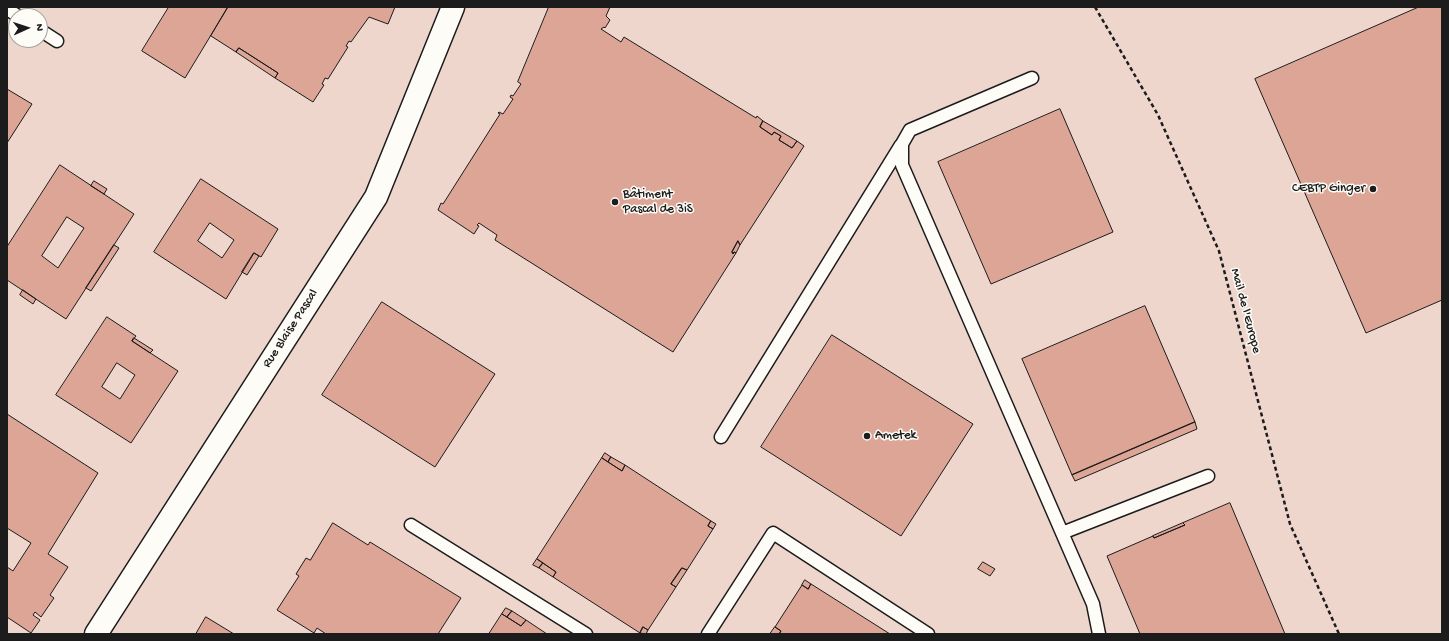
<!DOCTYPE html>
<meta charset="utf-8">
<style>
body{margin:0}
#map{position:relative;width:1449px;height:641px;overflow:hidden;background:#f7ebe4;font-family:"Gochi Hand",sans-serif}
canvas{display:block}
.frame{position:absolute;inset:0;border:8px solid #1c1c1c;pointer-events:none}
.north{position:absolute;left:8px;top:8px;width:40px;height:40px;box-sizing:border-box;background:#fdfcf7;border:1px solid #a3a29f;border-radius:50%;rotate:87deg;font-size:11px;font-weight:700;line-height:16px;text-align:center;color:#1c1c1c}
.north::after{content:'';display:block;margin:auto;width:14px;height:18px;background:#1c1c1c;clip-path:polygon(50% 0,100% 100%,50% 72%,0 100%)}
</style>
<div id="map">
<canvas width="1449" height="641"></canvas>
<div class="frame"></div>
<div class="north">N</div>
</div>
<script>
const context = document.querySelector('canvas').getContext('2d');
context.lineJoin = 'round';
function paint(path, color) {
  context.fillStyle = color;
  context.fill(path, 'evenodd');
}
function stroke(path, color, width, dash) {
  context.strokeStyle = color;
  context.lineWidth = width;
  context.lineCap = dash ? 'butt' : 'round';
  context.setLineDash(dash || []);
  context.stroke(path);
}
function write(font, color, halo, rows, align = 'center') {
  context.font = font + ' "Gochi Hand",sans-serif';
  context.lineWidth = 3;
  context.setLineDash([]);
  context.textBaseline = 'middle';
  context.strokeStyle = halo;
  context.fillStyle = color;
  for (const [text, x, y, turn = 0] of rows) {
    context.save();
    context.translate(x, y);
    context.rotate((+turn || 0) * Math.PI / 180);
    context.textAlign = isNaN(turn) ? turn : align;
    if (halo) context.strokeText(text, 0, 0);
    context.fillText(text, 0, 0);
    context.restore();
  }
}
paint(new Path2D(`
 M 7,7 L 1442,7 L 1442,634 L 7,634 ZM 16,16 L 40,16 L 40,40 L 16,40 Z`), '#efd6cd');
const building = new Path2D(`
 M 169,7 L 228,7 L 185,78 L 142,51 Z
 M 228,7 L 395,7 L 388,24 L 369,17 L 351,42 L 349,41 L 346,46 L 348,47 L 328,79 L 325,78 L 322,84 L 324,85 L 313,102 L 275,78 L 278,73 L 239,48 L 236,52 L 211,36 Z
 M 549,7 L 610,7 L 606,16 L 610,20 L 605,28 L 604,27 L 601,29 L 621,42 L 624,37 L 756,118 L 757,116 L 763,121 L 760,127 L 772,135 L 774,132 L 781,136 L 779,140 L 792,148 L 797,141 L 804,146 L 740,245 L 738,241 L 732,252 L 733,254 L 734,252 L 736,253 L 673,352 L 495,240 L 497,235 L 479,223 L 477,225 L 479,226 L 474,234 L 438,210 L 441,203 L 443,204 L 500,114 L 498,113 L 499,112 L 503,114 L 513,99 L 510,97 L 511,95 L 513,96 L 521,84 L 518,82 Z
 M 1419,7 L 1442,7 L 1442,300 L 1366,333 L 1255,79 Z
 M 239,48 L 278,73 L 275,78 L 236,52 Z
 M 7,89 L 32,104 L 7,143 Z
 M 1060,109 L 1113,232 L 991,284 L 938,162 Z
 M 763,121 L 797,141 L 792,148 L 779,140 L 781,136 L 774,132 L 772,135 L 760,127 Z
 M 60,165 L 134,214 L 66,319 L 7,280 L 7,247 ZM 67,217 L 84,228 L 58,268 L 42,256 Z
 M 201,179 L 278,229 L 261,257 L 254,253 L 226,299 L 154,252 ZM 210,223 L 234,240 L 222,258 L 198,241 Z
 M 94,181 L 107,189 L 104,194 L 91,186 Z
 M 738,241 L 740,245 L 736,253 L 734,252 L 733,254 L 732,252 Z
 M 114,245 L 119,248 L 91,291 L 86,288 Z
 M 254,253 L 259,256 L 247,275 L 242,272 Z
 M 23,290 L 36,299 L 33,304 L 20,295 Z
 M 382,302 L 495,374 L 435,467 L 322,395 Z
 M 1145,306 L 1195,422 L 1072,475 L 1022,359 Z
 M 107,317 L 136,336 L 132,341 L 178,371 L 131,443 L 56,395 ZM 117,363 L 135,375 L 120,399 L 102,387 Z
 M 832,335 L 973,424 L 901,536 L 761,447 Z
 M 134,338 L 153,350 L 150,353 L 132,341 Z
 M 7,414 L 98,473 L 48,554 L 68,567 L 50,595 L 54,598 L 41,617 L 35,612 L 33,615 L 40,620 L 31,633 L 7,617 L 7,567 L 13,571 L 31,543 L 7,528 Z
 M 1195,422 L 1197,429 L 1075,481 L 1072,475 Z
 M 605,453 L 611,457 L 608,462 L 602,458 Z
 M 611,457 L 625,465 L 622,471 L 608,462 Z
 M 602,458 L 622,471 L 625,465 L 711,521 L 708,526 L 713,529 L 687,570 L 682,568 L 671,584 L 676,587 L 648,630 L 643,627 L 640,633 L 553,577 L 556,572 L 537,559 Z
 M 1230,503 L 1285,634 L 1140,634 L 1107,556 L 1153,536 L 1154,538 L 1185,525 L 1183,523 Z
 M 711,521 L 716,524 L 713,529 L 708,526 Z
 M 333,523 L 368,545 L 370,542 L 461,598 L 438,634 L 326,634 L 317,628 L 314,633 L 277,610 L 299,576 L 296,574 L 306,558 L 310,560 Z
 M 1183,523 L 1185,525 L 1154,538 L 1153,536 Z
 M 537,559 L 543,563 L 539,568 L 533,565 Z
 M 983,562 L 995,569 L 990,576 L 978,569 Z
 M 543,563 L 556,572 L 553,577 L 539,568 Z
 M 682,568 L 687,570 L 676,587 L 671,584 Z
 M 805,580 L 811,584 L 808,589 L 802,585 Z
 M 811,584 L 890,634 L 779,634 L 781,631 L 775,627 L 802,585 L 808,589 Z
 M 506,608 L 512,611 L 507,617 L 502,614 Z
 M 512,611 L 526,620 L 521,626 L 507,617 Z
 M 502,614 L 521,626 L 526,620 L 547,634 L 489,634 Z
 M 206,617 L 234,634 L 196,634 Z
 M 643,627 L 648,630 L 646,634 L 640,633 Z
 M 775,627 L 781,631 L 779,634 L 770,634 Z`);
paint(building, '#dda596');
stroke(building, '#1c1c1c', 1);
const service = new Path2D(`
 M 7,9 L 18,16
 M 40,30 L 57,41
 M 1032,78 L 910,130 L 902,144 L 902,165 L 1093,604 L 1099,634
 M 721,437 L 901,145
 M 411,525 L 586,634
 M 1062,533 L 1208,476
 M 708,634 L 773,533 L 928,634`);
const minor = new Path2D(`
 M 96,634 L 376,197 L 453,7`);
stroke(service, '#1c1c1c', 15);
stroke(minor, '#1c1c1c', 25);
stroke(new Path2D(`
 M 1095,7 L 1158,115 L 1219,251 L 1290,524 L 1339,634`), '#1c1c1c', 2.5, [4, 3]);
stroke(service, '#fdfcf7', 12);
stroke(minor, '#fdfcf7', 22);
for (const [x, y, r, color] of [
 [1373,189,4,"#1c1c1c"],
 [615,202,4,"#1c1c1c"],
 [867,436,4,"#1c1c1c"]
]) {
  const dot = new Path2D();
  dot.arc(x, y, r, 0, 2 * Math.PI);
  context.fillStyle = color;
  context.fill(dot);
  stroke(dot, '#fdfcf7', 1.5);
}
write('13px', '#1c1c1c', '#fdfcf7', [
 ["CEBTP Ginger",1365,189,"right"],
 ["Bâtiment",623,195],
 ["Pascal de 3iS",623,210],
 ["Ametek",875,436]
], 'left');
write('13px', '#1c1c1c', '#fdfcf7', [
 ["Mail de l'Europe",1245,311,75],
 ["Rue Blaise Pascal",291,329,-57]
]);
</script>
